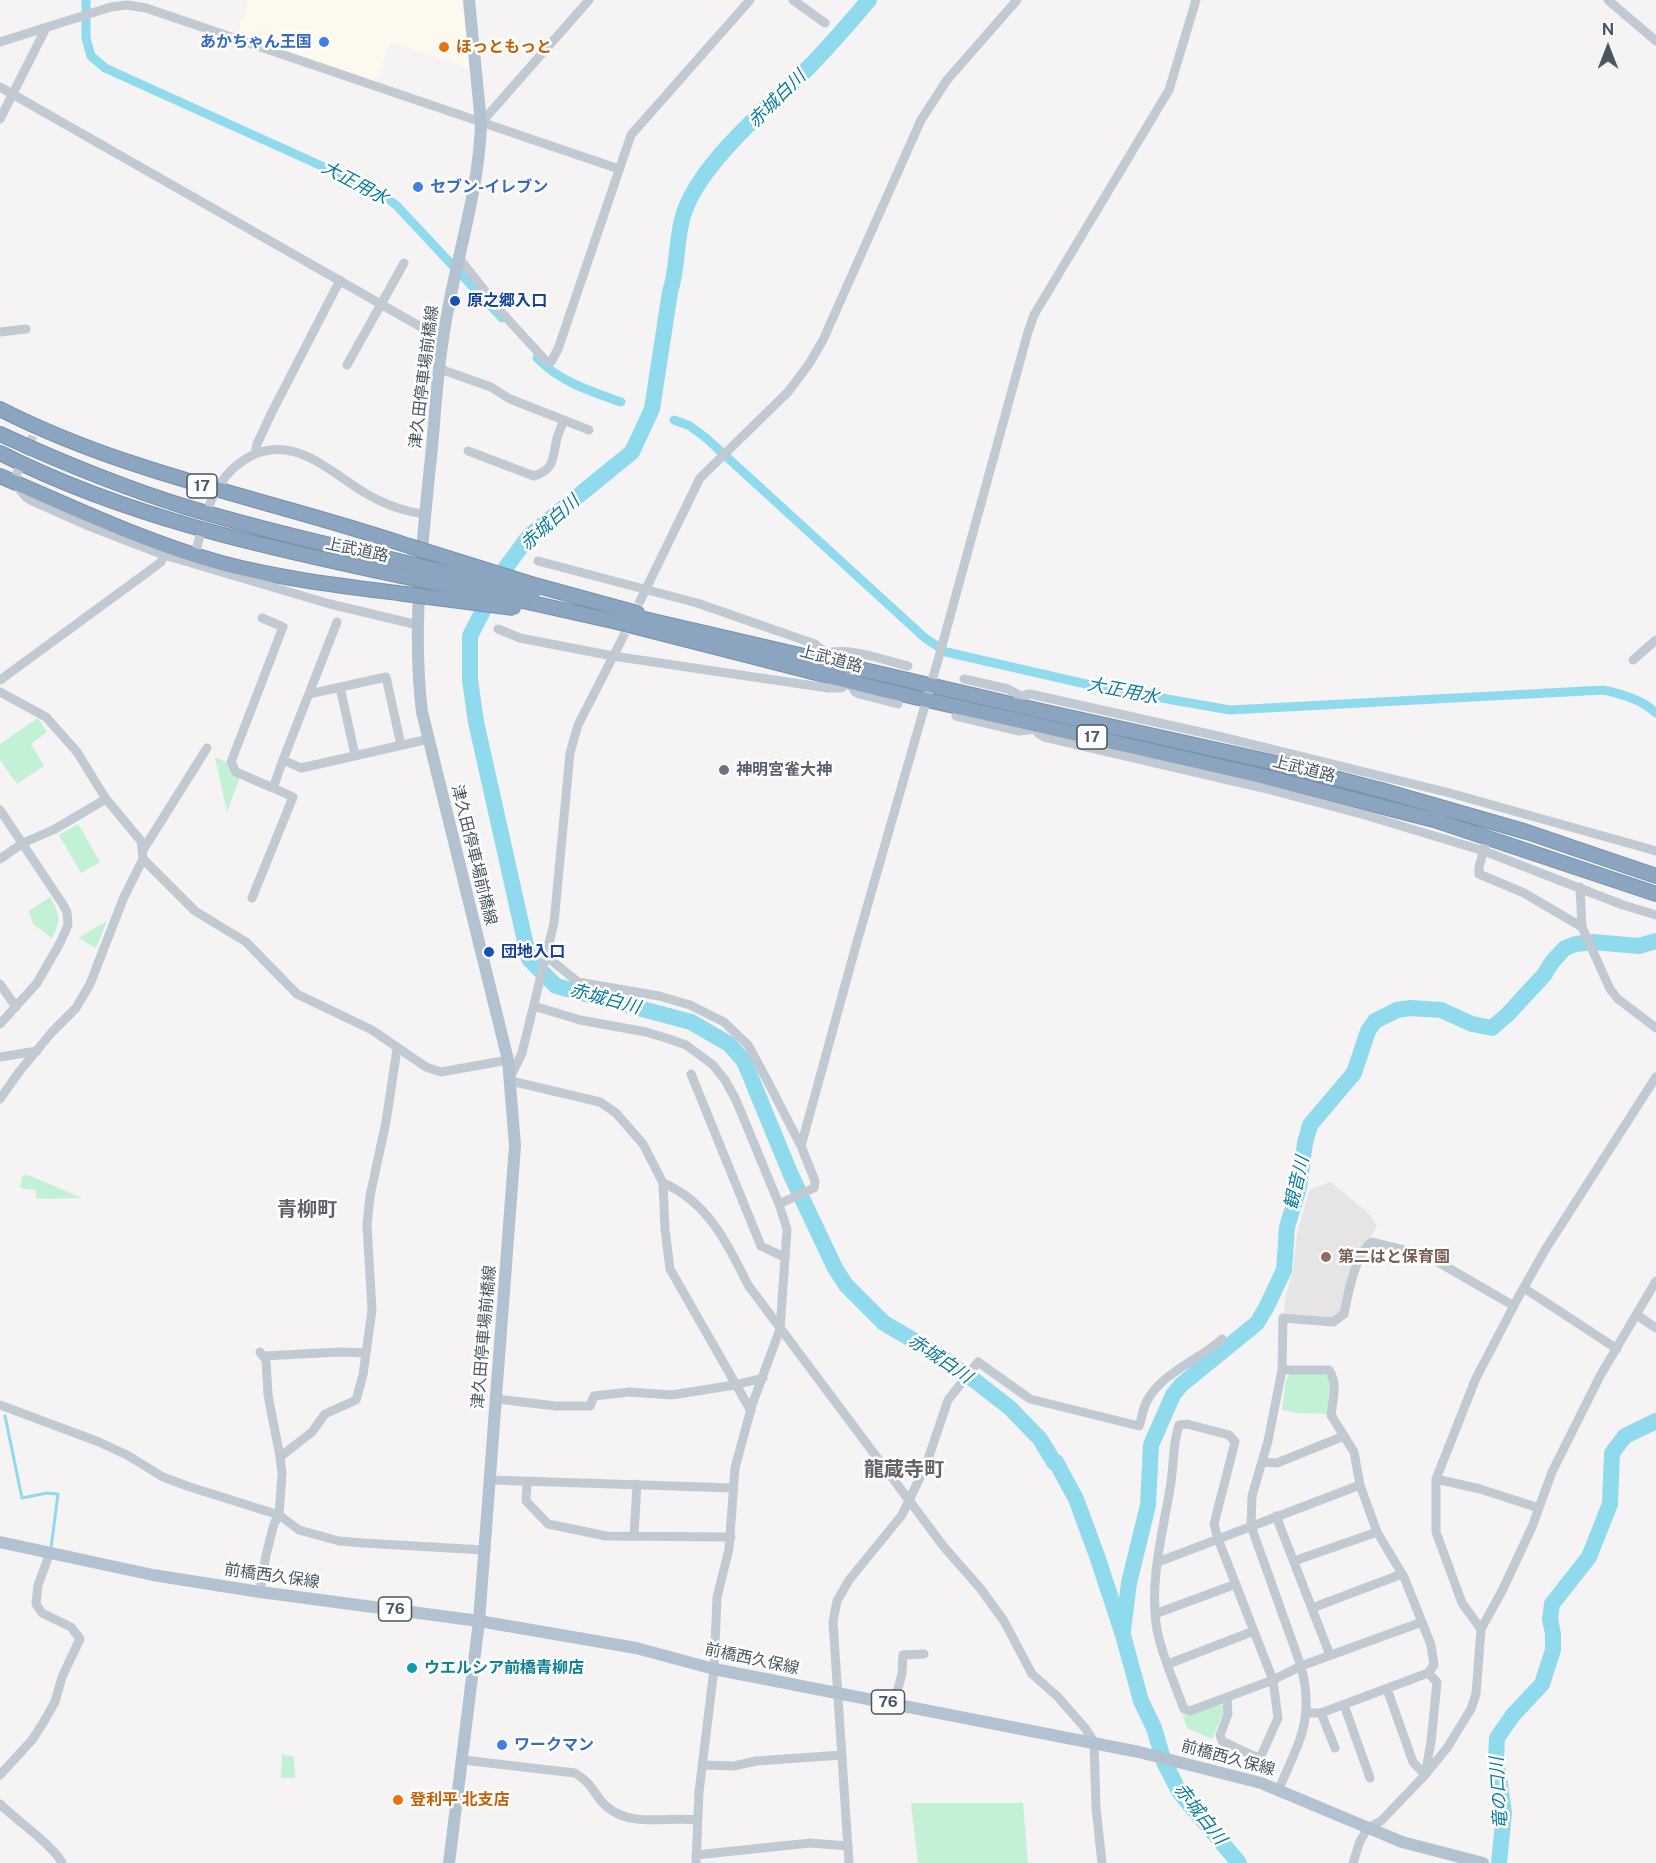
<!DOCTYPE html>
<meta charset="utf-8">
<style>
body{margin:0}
#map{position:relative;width:1656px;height:1863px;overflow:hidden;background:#f5f3f3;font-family:"Public Sans",sans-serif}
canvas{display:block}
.north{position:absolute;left:1578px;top:18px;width:60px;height:60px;-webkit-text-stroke:4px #fff;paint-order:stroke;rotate:0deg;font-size:16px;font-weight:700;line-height:24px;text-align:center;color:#4a5661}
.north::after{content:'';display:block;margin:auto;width:21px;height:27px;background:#4a5661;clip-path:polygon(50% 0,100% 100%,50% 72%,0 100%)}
</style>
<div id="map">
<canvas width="1656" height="1863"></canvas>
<div class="north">N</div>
</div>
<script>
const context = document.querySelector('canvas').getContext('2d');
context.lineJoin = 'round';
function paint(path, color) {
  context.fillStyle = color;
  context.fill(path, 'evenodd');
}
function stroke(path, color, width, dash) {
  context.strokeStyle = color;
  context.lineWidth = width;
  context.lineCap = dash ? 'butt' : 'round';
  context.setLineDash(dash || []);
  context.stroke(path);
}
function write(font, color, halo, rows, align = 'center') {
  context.font = font + ' "Public Sans","Noto Sans JP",sans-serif';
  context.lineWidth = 5;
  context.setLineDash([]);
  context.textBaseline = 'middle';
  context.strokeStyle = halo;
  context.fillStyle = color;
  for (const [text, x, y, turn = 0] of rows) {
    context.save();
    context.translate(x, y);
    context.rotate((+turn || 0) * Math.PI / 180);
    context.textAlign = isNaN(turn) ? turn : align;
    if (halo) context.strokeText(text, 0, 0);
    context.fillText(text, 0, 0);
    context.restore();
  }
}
paint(new Path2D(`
 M 249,0 L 461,0 L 471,69 L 390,42 L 375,84 L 237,36 Z`), '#fdf9ef');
paint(new Path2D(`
 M 1331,1182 L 1370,1215 L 1377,1226 L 1370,1238 L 1340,1313 L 1335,1318 L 1284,1313 L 1285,1299 L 1293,1269 L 1297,1234 L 1309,1190 Z`), '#e6e4e5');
paint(new Path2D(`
 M 38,718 L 47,732 L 31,744 L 44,766 L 17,784 L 0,760 L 0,744 Z
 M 215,757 L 229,763 L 240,777 L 227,812 Z
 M 78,824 L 100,862 L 81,873 L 59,835 Z
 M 50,897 C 60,913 61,921 52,938 L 33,924 L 29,911 Z
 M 107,921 L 96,948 L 78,938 Z
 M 28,1175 L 82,1198 L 37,1199 L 35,1190 L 20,1188 L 22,1176 Z
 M 1325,1373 L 1330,1377 L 1330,1394 L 1327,1414 L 1298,1413 L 1282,1410 L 1286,1380 L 1290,1374 Z
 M 1219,1704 L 1224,1706 L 1223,1713 L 1212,1739 L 1187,1728 L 1183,1716 Z
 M 282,1754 L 294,1757 L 295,1778 L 281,1778 Z
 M 911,1803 L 1023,1803 L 1028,1863 L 918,1863 Z`), '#c3f1d5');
stroke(new Path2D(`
 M 5,1416 L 22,1498 L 47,1493 L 58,1494 L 51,1548`), '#90daee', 3);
stroke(new Path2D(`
 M 86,0 L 86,38 L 91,56 L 105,68 L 377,191 L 396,205 L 502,318
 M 537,358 C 560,382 590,391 621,402
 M 674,420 L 690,426 L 706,438 L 925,638 L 946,652 L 1099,687 L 1230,710 L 1604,690 C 1623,695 1641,699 1656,713`), '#90daee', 9);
stroke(new Path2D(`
 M 869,0 C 849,23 829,47 808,68 C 769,106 703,161 685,210 C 675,236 679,265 670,292 L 652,409 L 632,452 L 529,536 L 504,570 L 470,636 L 470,680 L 476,722 L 529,959 L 556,986 L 691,1022 L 729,1044 L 744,1061 L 791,1175 L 835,1268 L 846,1285 L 884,1323 L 930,1350 L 974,1380 L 1010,1408 L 1040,1439 L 1054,1462 L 1056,1462 L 1076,1499 L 1097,1556 L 1123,1635 L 1141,1701 L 1154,1728 L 1164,1762 L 1180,1793 L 1239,1863
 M 1123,1630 L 1129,1583 L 1148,1505 L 1151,1445 L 1173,1395 L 1181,1385 L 1257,1323 L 1266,1308 L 1284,1270 L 1287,1227 L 1299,1188 L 1305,1143 L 1310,1125 L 1354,1073 L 1368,1031 L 1375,1021 L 1397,1010 L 1411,1008 L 1441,1010 L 1472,1024 L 1492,1028 L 1508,1014 L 1544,975 L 1552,962 L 1565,948 L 1576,944 L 1593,942 L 1639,946 L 1656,941
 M 1499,1863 L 1504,1813 L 1496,1757 L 1497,1738 L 1513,1715 L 1542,1684 L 1553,1650 L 1553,1634 L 1550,1619 L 1552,1604 L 1589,1557 L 1610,1504 L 1612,1453 L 1625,1436 L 1656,1421`), '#90daee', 16);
stroke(new Path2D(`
 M 20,467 L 33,436
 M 621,641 L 641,599`), '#caccce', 9, [9, 4.5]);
const highway = new Path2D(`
 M 0,409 C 129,475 273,500 409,546
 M 0,434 C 61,462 122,487 186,507 C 259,529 333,546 407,563
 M 0,453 C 126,517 264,547 401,576
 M 0,476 C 72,507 145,542 221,563 C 281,579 343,586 405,594
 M 531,584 L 637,613
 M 523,601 L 617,622 L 879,689 L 1258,775 L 1434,820 L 1656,894
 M 627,615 L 1037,710 L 1276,763 L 1381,790 L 1527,832 L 1656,876`);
stroke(highway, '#7690ad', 16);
stroke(new Path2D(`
 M 793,0 L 825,23
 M 1608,0 L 1656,41
 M 0,42 L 111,7 L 127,5 L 146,8 L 619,169
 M 0,87 L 442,339
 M 0,119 L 46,28
 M 481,123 L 589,0
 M 459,258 L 503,314 L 547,362 L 551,362 L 558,349 L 631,135 L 750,0
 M 0,332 L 26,329
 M 347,365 L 404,263
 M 440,369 L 491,387 L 510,399 L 589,430
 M 468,451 L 534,476 C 554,469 552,461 556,443 C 557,435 561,428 564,420
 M 255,454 L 257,444 L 272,412 L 340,280
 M 20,467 L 13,482 L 26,497 L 32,501 L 86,525 L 164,555 L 330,604 L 418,625
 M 209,506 C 217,485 229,468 249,457 C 293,433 330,472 365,493 C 384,504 404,512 426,514
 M 195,554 L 201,532
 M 538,561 L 697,603 L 815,644 L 826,653 L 830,663
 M 641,599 L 700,478 L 788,392 L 809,364 L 823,340 L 921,120 L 947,80 L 1017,0
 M 262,618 L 283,627 L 231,762 L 236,772 L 273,788
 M 337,622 L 283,760 L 301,768 L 429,739
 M 498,629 L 520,638 L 613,656 L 828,688 L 841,688 L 846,685 L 853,668
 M 826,653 C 852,647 882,660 908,666
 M 1633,660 L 1656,640
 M 964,679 L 1008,689 L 1021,696
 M 0,680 L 149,571 L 161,562 L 164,555
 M 849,681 L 855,692 L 859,694 L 898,704
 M 340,687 L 355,755
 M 0,692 L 46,717 L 77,752 L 106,799 L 141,841 L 143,859 L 195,911 L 246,942 L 297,994 L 372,1030 L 426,1067 L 441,1072 L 508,1060
 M 309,694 L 386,677 L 401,745
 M 1017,705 L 1021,696 L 1030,694 L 1218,736 L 1446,792 L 1656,851
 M 956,716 L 1019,731 L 1034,729
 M 1035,722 C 1034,730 1036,733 1044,737 L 1263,788 L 1365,815 L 1484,851 L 1623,905 L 1656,915
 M 0,810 L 62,903 L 67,912 L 68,925 L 60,943 L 37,983 L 0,1024
 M 1485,846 L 1479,867 L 1479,874 L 1524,893 L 1582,927
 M 143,850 L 207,748
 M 0,859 L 23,843 L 55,829 L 106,799
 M 1580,887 L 1582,927 L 1610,989 L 1618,999 L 1656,1028
 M 252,898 L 293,797 L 273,788 L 283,760
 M 546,956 L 578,982 L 659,996 L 690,1005 L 724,1022 L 748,1045 L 768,1082 L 801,1146 L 815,1181 L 814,1188 L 779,1204
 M 0,984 L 16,1007
 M 534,1006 L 580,1020 L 646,1032 L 669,1039 L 686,1045 L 713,1065 L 725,1080 L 736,1100 L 779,1204 L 787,1229 L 780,1329 L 752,1405 L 735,1468 L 729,1549 L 717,1597 L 714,1669 L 699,1792 L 696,1863
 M 0,1057 L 37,1051
 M 691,1074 L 761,1246 L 784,1257
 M 510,1078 L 522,1053 L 554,923 L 570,753 L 578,725 L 621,641
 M 511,1081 L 600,1102 L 616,1113 L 643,1144 L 663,1183 C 707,1201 728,1244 748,1285 L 944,1547 L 980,1588 L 1004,1621 L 1032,1674 L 1058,1697 L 1085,1728 L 1094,1742 L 1096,1808 L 1102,1863
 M 0,1099 L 19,1072 L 52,1032 L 76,1008 L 90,984 L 124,897 L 143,859
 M 801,1146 L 855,949 L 940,653 L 1028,332 L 1034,315 L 1169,90 L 1196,0
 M 663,1183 L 665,1229 L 670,1269 L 751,1411
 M 1524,1288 L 1617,1349
 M 1637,1315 L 1656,1328
 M 260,1352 L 266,1360 L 268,1395 L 280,1457
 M 263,1356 L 340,1352 L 365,1353
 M 1282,1370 L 1329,1370 C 1338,1383 1333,1400 1331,1415 L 1354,1452 L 1360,1485 L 1377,1532 L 1404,1577 L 1431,1645 L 1434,1665 L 1428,1673 L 1321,1713 L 1307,1713
 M 497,1399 L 556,1406 L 590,1406 L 594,1396 L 630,1392 L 671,1395 L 735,1385 L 763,1378
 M 0,1405 L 99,1442 L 127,1455 L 163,1477 L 190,1487 L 279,1515 L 299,1530 L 339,1541 L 363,1543 L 484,1550
 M 1262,1462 L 1277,1463 L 1344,1436
 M 1436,1479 L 1480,1489 L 1539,1508
 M 490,1480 L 734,1488
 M 527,1482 L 526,1501 L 548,1524 L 606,1536 L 731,1537
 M 1276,1516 L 1330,1655
 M 634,1536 L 637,1484
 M 1294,1561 L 1377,1532
 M 1158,1562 L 1360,1485
 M 260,1592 L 266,1555 L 274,1524 L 279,1515 L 282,1474 L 280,1457 L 312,1432 L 325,1414 L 356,1400 L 363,1375 L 372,1310 L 367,1225 L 370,1196 L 386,1122 L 397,1049
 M 1312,1608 L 1402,1574
 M 1155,1614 L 1236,1584
 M 1481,1629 L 1462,1603 L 1436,1532 L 1436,1479 L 1476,1378 L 1519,1296 L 1545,1250 L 1656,1077
 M 1168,1664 L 1254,1631
 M 1387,1689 L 1413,1762 L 1425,1775
 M 1227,1697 L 1228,1714 L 1220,1735 L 1222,1741 L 1256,1757 L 1261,1756 L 1278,1718 L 1273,1680 L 1218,1539 L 1214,1524 L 1235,1442 L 1229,1435 L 1187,1424 L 1179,1425 C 1172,1446 1174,1467 1170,1489 C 1162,1535 1149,1584 1157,1630 C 1162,1656 1175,1684 1184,1709 L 1190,1711 L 1273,1680 L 1301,1666 L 1422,1622
 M 894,1703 L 902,1674 L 903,1655 L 924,1654
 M 1344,1705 L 1370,1778
 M 1321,1713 L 1335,1748
 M 463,1760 L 575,1773 C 595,1785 593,1795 607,1807 C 632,1828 668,1816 698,1820
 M 702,1765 L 734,1766 L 756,1761 L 842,1755
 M 0,1775 L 32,1740 L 43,1723 L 55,1702 L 62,1677 L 80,1639 L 71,1627 L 42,1613 L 36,1604 L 38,1585 L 50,1553
 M 1425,1775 L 1431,1742 L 1437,1682 L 1428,1673
 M 1279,1789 C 1299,1741 1315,1720 1301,1666 L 1251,1526 L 1252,1496 L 1268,1441 L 1282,1370 L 1283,1318 L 1333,1322 L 1344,1314 C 1348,1294 1355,1254 1372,1242 L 1426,1255 L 1514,1306
 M 0,1804 C 16,1820 54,1846 62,1863
 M 696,1855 L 810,1843 L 848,1846
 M 849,1863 L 833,1622 L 837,1601 L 849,1580 L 902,1515 L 926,1465 L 948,1400 L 978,1362 L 1030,1399 L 1139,1426 C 1142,1418 1143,1407 1148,1399 C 1164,1372 1200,1359 1222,1339
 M 1353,1863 L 1360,1841 L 1368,1828 L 1381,1821 L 1425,1775 L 1447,1748 L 1471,1709 L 1476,1694 L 1481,1629 L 1502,1591 L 1532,1527 L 1552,1472 L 1600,1376 L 1656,1281`), '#c1cad2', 9);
stroke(new Path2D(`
 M 0,1542 L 153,1575 L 260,1592 L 479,1621 L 636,1648 L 714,1669 L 1139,1752 L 1261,1783 L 1402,1842 L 1483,1863
 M 449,1863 L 479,1621 L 515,1146 L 508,1060 L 422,712 C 412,631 422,547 430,466 C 435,424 436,380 443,339 C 453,266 479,196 481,123 L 469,0`), '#b3c2d1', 12);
stroke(highway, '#8ba5c1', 14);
const highwayBridge = new Path2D(`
 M 409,546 L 531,584
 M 407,563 L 533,594
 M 401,576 L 523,601
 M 405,594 L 514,608`);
stroke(highwayBridge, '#7690ad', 16, []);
stroke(highwayBridge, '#8ba5c1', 14);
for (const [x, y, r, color] of [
 [324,42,6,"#3f7fe0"],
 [444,47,6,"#e8710a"],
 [418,187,6,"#3f7fe0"],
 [455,301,6,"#1a4fb4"],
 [724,770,6,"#6b7280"],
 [489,952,6,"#1a4fb4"],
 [1326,1257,6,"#8d6e63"],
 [412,1668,6,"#0f9aa8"],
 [502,1745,6,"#3f7fe0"],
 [398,1800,6,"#e8710a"]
]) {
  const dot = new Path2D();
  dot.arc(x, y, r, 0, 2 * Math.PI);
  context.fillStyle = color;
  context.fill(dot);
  stroke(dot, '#fff', 2);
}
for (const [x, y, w] of [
 [202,486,30],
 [1092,737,30],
 [395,1609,33],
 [888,1702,33]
]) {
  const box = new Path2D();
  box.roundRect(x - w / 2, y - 12, w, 24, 4.5);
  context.fillStyle = '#fff';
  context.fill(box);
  stroke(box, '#4a5661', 1.5);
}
write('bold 15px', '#4a5661', null, [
 ["17",202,486],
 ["17",1092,737],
 ["76",395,1609],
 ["76",888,1702]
]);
write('bold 16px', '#366cbe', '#fff', [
 ["あかちゃん王国",312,42,"right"],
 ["セブン-イレブン",430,187],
 ["ワークマン",514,1745]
], 'left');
write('bold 16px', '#c56008', '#fff', [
 ["ほっともっと",456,47],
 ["登利平 北支店",410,1800]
], 'left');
write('bold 16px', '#164399', '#fff', [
 ["原之郷入口",467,301],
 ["団地入口",501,952]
], 'left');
write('16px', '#4a5661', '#fff', [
 ["津久田停車場前橋線",424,377,-83],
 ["上武道路",357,550,12],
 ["上武道路",831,659,15],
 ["上武道路",1304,769,14],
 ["津久田停車場前橋線",474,855,76],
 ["津久田停車場前橋線",484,1337,-85],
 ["前橋西久保線",272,1576,8],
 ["前橋西久保線",752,1659,12],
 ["前橋西久保線",1228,1758,15]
]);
write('bold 16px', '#5b616d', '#fff', [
 ["神明宮雀大神",736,770]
], 'left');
write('bold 16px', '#785e54', '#fff', [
 ["第二はと保育園",1338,1257]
], 'left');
write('bold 16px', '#0d838f', '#fff', [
 ["ウエルシア前橋青柳店",424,1668]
], 'left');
write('italic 18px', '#0c7c9b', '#fff', [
 ["赤城白川",777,99,-45],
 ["大正用水",355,183,28],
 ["赤城白川",550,523,-42],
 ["大正用水",1123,691,11],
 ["赤城白川",605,999,15],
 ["観音川",1297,1183,-77],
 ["赤城白川",940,1359,34],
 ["竜の口川",1499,1793,-93],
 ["赤城白川",1200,1814,52]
]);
write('bold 20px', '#5f6368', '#fff', [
 ["青柳町",307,1210],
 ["龍蔵寺町",904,1470]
]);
</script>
